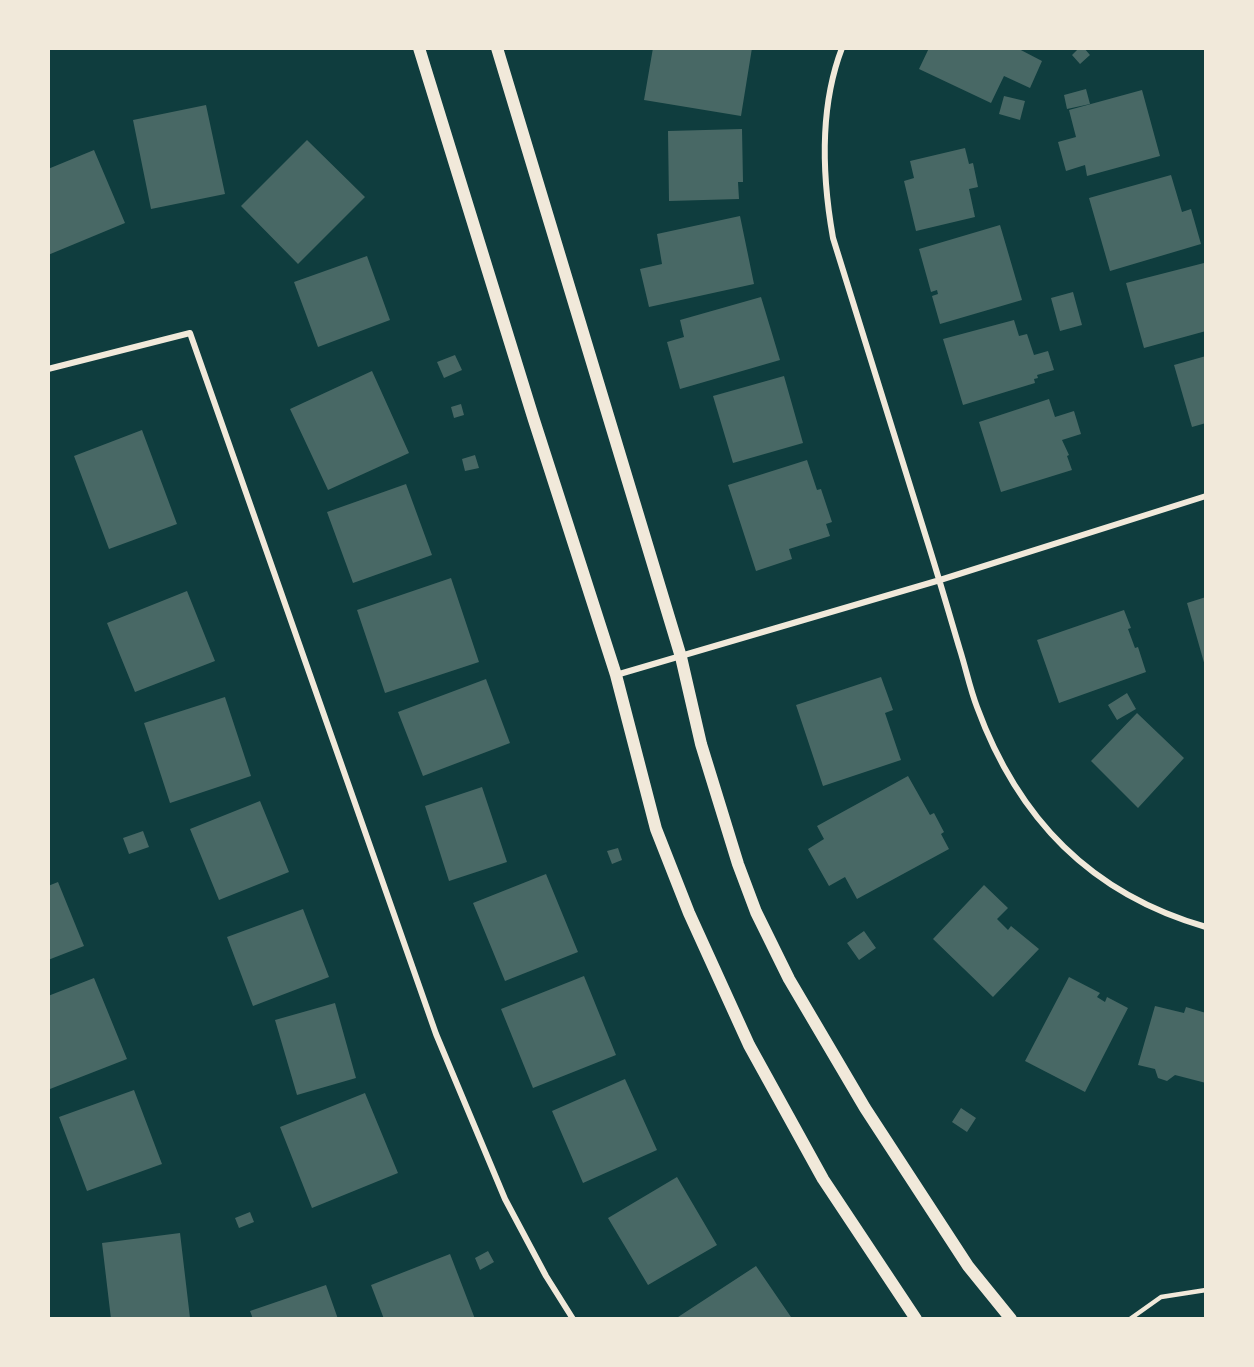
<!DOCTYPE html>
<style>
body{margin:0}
#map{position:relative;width:1254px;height:1367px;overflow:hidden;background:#0f3d3e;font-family:"DM Sans",sans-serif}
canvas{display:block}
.frame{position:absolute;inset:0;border:50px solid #f1e9da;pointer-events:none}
</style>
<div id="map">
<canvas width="1254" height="1367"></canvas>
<div class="frame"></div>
</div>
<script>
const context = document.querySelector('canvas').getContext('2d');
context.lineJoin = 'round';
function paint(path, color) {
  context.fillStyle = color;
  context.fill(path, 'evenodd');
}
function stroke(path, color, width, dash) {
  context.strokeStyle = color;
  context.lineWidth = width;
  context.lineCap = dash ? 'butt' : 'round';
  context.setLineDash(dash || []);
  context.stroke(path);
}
paint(new Path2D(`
 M 653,48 L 752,48 L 741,116 L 644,100 Z
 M 929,48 L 1017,48 L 1042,61 L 1030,88 L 1004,76 L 991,103 L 919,69 Z
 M 1079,48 L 1084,48 L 1090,55 L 1080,64 L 1072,55 Z
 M 1086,89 L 1090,104 L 1067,109 L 1064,95 Z
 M 1142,90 L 1160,156 L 1087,176 L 1085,165 L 1066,171 L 1058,142 L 1076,137 L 1069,110 Z
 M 1004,96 L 1025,101 L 1020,120 L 999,114 Z
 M 206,105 L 225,194 L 151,209 L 133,120 Z
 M 742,129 L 743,182 L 738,182 L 739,199 L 669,201 L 668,131 Z
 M 307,140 L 365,197 L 298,264 L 241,206 Z
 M 965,148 L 969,164 L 973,163 L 978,187 L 969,189 L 975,217 L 916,231 L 904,181 L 914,178 L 910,161 Z
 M 94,150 L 125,223 L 48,255 L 48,169 Z
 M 1171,175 L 1182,212 L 1191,209 L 1201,244 L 1110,271 L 1089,198 Z
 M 740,216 L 754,284 L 649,307 L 640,269 L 662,264 L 657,234 Z
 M 1000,225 L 1022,300 L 940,324 L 932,296 L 938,294 L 937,290 L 931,292 L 919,249 Z
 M 367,256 L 390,320 L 318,347 L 294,282 Z
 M 1204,263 L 1206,272 L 1206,331 L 1144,348 L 1126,283 Z
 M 1073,292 L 1082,325 L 1060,331 L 1051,298 Z
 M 761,297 L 780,360 L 680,389 L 667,342 L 684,337 L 680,320 Z
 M 1014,320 L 1019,336 L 1027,334 L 1034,355 L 1048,351 L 1054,370 L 1037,375 L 1038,378 L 1034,379 L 1035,383 L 963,405 L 943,339 Z
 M 455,355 L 462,370 L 444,378 L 437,362 Z
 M 1206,356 L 1206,423 L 1192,427 L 1174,365 Z
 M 372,371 L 409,453 L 328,490 L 290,409 Z
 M 784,376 L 803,443 L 733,463 L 713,396 Z
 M 1049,399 L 1055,417 L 1074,411 L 1081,434 L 1062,440 L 1069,455 L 1067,456 L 1072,470 L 1001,492 L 979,422 Z
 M 461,404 L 464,415 L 454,418 L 451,407 Z
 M 142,430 L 177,524 L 109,549 L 74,456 Z
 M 475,455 L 479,468 L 465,471 L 462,459 Z
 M 807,460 L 817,490 L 821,489 L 832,522 L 826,524 L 830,536 L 789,549 L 792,559 L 756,571 L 728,485 Z
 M 406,484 L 432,555 L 353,583 L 327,512 Z
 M 451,578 L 479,662 L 385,693 L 357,610 Z
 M 187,591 L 215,661 L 135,692 L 107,623 Z
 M 1206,597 L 1206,666 L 1205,666 L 1187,603 Z
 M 1124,610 L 1131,628 L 1128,629 L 1135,648 L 1138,647 L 1146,672 L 1059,703 L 1037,640 Z
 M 881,677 L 893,710 L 885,713 L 901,760 L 823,786 L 796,705 Z
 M 486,679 L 510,743 L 423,776 L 398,712 Z
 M 1127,693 L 1136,709 L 1117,720 L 1108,705 Z
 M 225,697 L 251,776 L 170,803 L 144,723 Z
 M 1137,713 L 1184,758 L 1138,808 L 1091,761 Z
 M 908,776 L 930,815 L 934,813 L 944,832 L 941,834 L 949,849 L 857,899 L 845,877 L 829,886 L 808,849 L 824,839 L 817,826 Z
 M 482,787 L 507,862 L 449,881 L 425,806 Z
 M 260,801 L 289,872 L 219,900 L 190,829 Z
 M 143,831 L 149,847 L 129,854 L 123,838 Z
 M 618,848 L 622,860 L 612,864 L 607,851 Z
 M 546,874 L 578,952 L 505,981 L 473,903 Z
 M 58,882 L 84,946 L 48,960 L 48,886 Z
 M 984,885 L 1008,908 L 997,919 L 1008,930 L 1011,926 L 1039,949 L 993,997 L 933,939 Z
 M 303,909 L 329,977 L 253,1006 L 227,937 Z
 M 864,931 L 876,948 L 859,960 L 847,943 Z
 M 584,976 L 616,1055 L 533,1088 L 501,1009 Z
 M 1069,977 L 1100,993 L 1097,997 L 1105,1002 L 1107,997 L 1128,1008 L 1085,1092 L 1025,1061 Z
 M 94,978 L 127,1059 L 50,1089 L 48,1084 L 48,996 Z
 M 335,1003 L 356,1078 L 297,1095 L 275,1020 Z
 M 1155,1006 L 1184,1013 L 1186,1007 L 1206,1013 L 1206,1083 L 1175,1075 L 1167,1081 L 1158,1078 L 1155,1069 L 1138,1065 Z
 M 625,1079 L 657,1150 L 583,1183 L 552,1111 Z
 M 134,1090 L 162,1164 L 87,1191 L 59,1117 Z
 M 365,1093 L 398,1173 L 312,1208 L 280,1127 Z
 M 961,1108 L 976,1118 L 967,1132 L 952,1122 Z
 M 677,1177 L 717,1245 L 648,1285 L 608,1218 Z
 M 250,1212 L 254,1222 L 239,1228 L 235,1218 Z
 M 180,1233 L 190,1318 L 111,1319 L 102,1243 Z
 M 488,1251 L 494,1262 L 480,1270 L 475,1258 Z
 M 450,1254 L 475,1319 L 384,1319 L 371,1285 Z
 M 756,1266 L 791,1317 L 788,1319 L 675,1319 Z
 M 326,1285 L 338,1319 L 253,1319 L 250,1311 Z`), '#486865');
stroke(new Path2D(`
 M 1130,1319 L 1161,1297 L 1206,1290`), '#f1e9da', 4.5);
stroke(new Path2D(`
 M 842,48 C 819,108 822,176 833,238 C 864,338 895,438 926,537 C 938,575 949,613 960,650 C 966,669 970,689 977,707 C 1018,819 1091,894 1206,927
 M 48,369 L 190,333 L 436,1034 L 505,1199 L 546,1276 L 573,1319
 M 616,675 L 940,580 L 1206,496`), '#f1e9da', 6);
stroke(new Path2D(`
 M 419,48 L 533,417 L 616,675 L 656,829 L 689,913 L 749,1045 L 823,1179 L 916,1319
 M 497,48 L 681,657 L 701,744 L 738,864 L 756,912 L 789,979 L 865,1108 L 968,1266 L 1011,1319`), '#f1e9da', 12);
</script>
